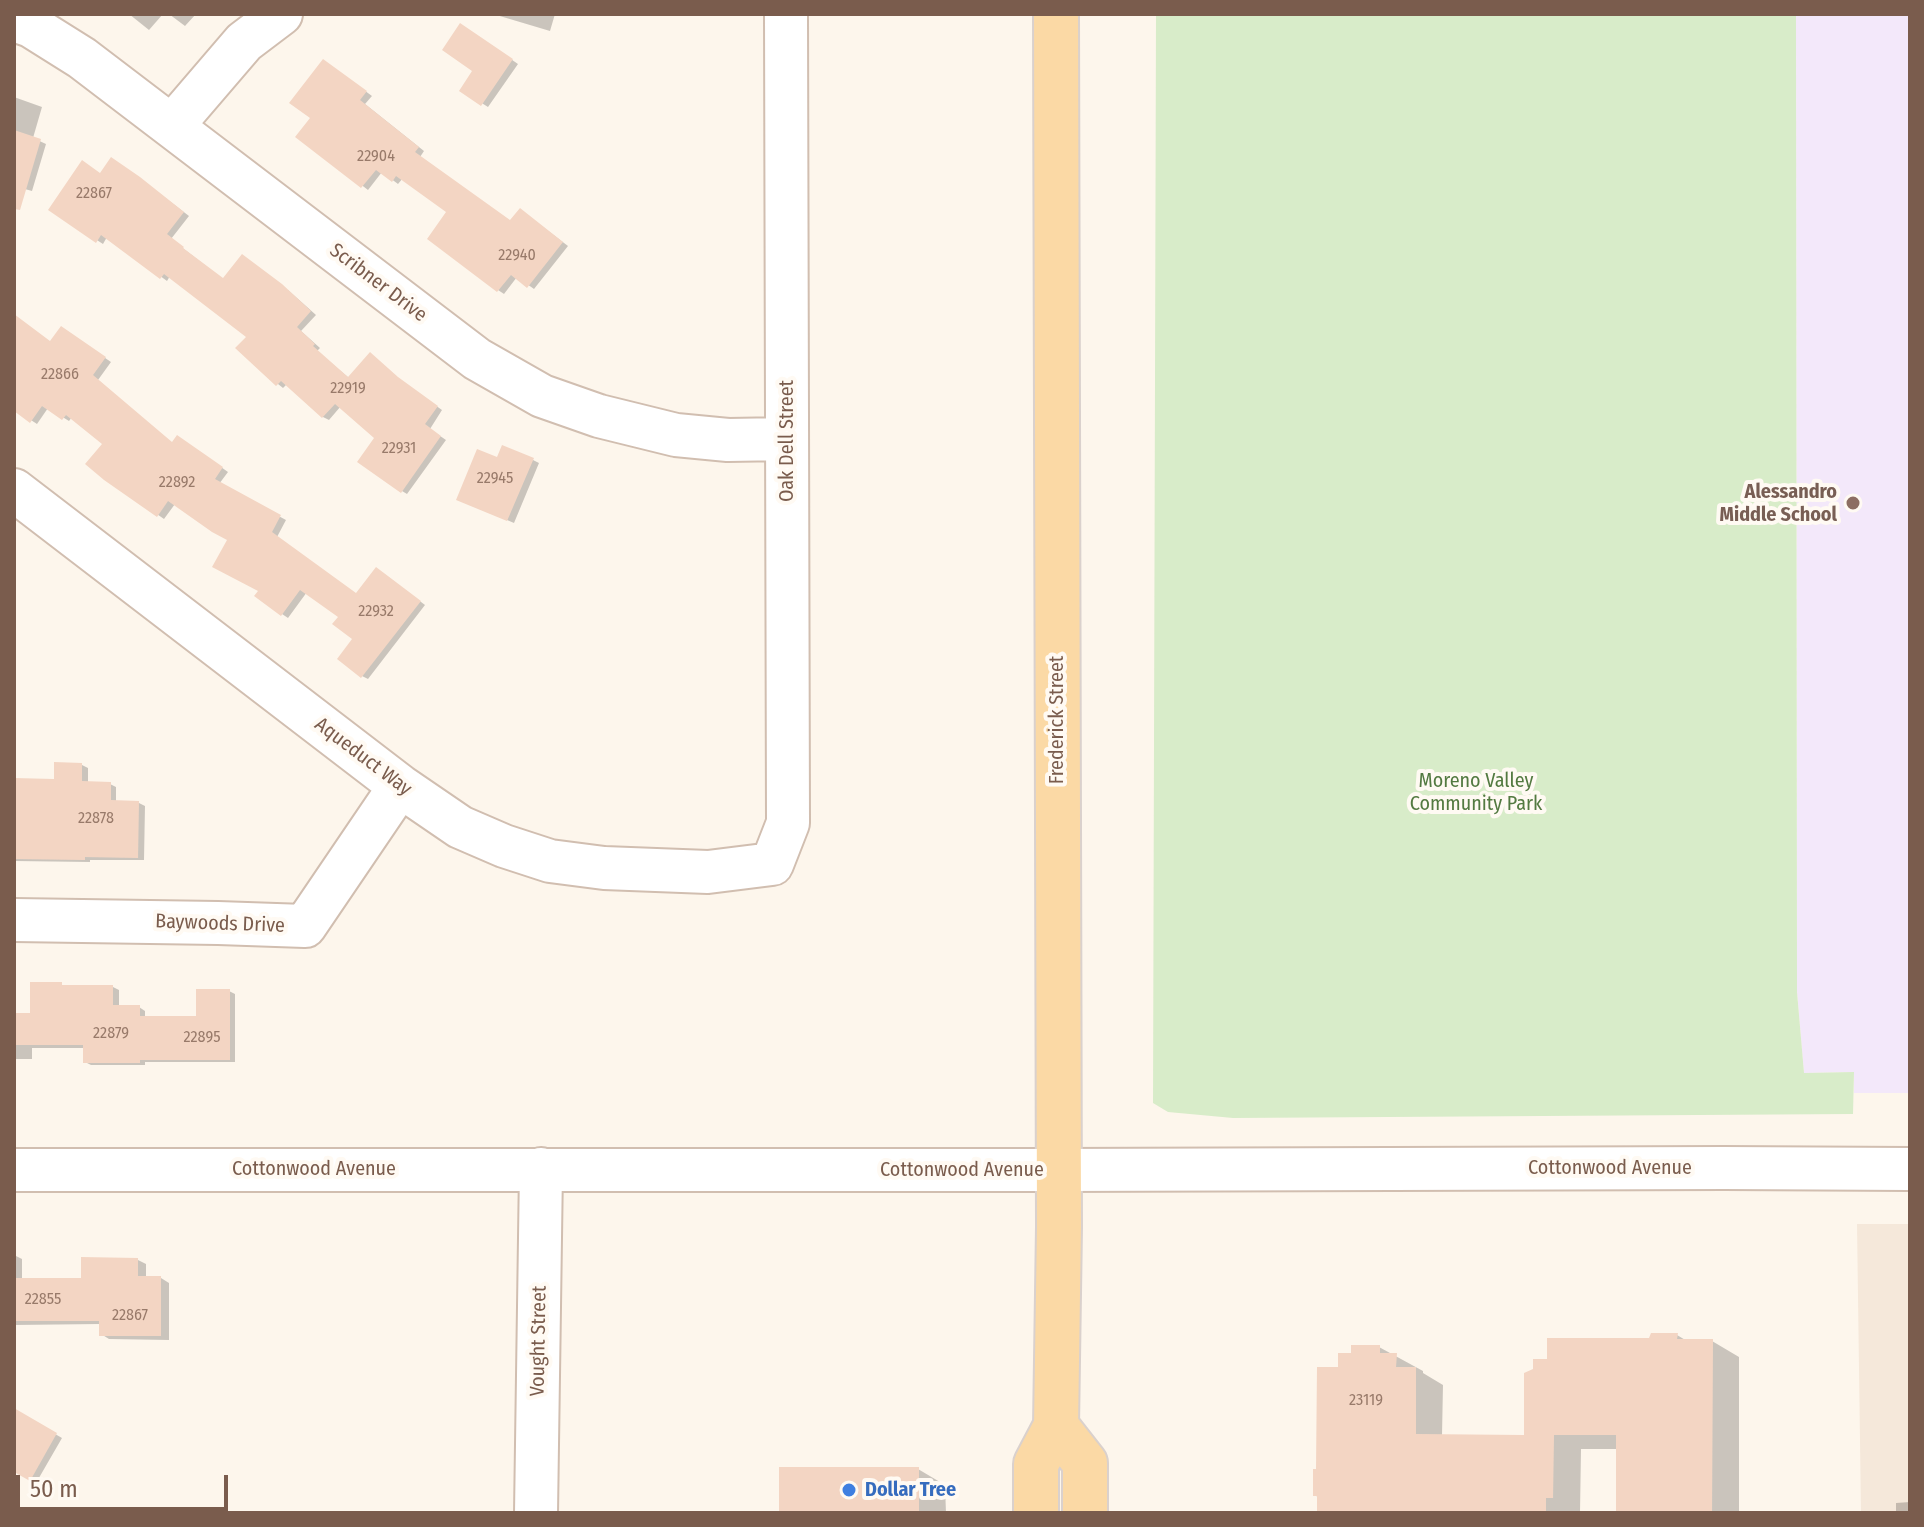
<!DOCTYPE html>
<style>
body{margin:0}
#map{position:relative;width:1924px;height:1527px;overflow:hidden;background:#fdf6ec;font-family:"Fira Sans Condensed",sans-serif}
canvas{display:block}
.frame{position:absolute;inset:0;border:16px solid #7a5c4d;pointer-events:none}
.scale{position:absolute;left:16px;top:1475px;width:212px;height:36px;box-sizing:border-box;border:4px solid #7a5c4d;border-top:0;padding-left:10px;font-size:24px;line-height:28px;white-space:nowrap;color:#7a5c4d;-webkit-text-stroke:6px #fffaf3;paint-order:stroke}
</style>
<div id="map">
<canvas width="1924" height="1527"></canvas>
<div class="frame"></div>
<div class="scale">50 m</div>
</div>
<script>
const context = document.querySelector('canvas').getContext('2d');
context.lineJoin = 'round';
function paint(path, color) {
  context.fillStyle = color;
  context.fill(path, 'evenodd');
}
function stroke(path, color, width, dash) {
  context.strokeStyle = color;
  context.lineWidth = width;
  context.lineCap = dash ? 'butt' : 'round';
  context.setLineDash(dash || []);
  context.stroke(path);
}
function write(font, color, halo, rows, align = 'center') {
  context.font = font + ' "Fira Sans Condensed",sans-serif';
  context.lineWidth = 8;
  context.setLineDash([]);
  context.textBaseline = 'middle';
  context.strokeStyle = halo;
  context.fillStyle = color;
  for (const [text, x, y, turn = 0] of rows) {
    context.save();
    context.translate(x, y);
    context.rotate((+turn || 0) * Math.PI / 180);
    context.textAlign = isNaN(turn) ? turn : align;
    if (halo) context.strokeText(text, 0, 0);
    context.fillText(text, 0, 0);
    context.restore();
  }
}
paint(new Path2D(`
 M 1857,1224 L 1910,1224 L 1910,1513 L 1861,1513 Z`), '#f5e8da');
paint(new Path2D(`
 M 1796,14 L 1910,14 L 1910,1093 L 1854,1093 L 1854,1072 L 1804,1073 L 1797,992 Z`), '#f3e8fa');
paint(new Path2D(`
 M 1156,14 L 1796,14 L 1797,992 L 1804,1073 L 1854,1072 L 1853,1114 L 1233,1118 L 1168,1112 L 1153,1103 Z`), '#d8ecc9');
paint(new Path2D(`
 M 129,14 L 163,14 L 149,30 Z
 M 169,14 L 196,14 L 185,26 Z
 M 493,14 L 555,14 L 550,31 Z
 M 467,29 L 518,64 L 488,107 L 461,90 L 475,70 Z
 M 330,65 L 372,96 L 365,104 L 424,151 L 420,157 L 511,222 L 526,214 L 568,246 L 534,289 L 517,277 L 504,294 L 498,290 L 449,212 L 403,178 L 398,184 L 382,172 L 368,190 L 298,136 L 313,118 Z
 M 14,97 L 42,107 L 33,138 L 46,144 L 32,191 L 14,186 Z
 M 101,175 L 146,183 L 189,216 L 171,239 L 224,280 L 288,290 L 316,315 L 301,331 L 320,348 L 317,351 L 349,378 L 404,383 L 442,410 L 430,429 L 446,440 L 407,494 L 402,491 L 377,438 L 341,406 L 329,420 L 323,417 L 287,384 L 283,388 L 278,384 L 248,336 L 170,276 L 167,281 L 107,237 L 103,244 L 50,210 Z
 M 14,315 L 51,343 L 67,332 L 111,362 L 98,380 L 173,444 L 184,441 L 228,472 L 219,484 L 286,520 L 277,537 L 357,595 L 383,573 L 425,605 L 368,679 L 362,676 L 355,639 L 341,616 L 307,592 L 288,618 L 282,614 L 256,596 L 261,590 L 229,539 L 175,504 L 164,519 L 105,478 L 105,444 L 72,417 L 69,421 L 48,408 L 37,424 L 14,409 Z
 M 498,460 L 533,460 L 539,463 L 514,523 L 465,502 Z
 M 82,765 L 88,768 L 88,783 L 110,784 L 116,787 L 116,802 L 139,803 L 145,806 L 144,860 L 90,860 L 90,862 L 14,861 L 14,780 L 56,781 Z
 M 61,984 L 65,987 L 113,987 L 119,990 L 119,1007 L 139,1007 L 145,1011 L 145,1018 L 198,1018 L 229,991 L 235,994 L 235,1062 L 145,1062 L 145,1065 L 91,1065 L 85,1062 L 85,1048 L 32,1048 L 32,1059 L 14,1059 L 14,1014 L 32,1015 Z
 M 14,1255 L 22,1259 L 22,1280 L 83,1280 L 138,1260 L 146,1264 L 146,1278 L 161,1278 L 169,1283 L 169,1340 L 109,1339 L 101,1334 L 101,1324 L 14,1325 Z
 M 1677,1335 L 1687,1341 L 1712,1341 L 1739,1357 L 1739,1513 L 1618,1513 L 1618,1449 L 1581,1449 L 1580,1513 L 1319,1513 L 1319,1498 L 1315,1495 L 1340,1369 L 1379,1347 L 1423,1371 L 1423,1373 L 1443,1385 L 1442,1436 L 1526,1437 L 1549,1361 Z
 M 14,1410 L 62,1438 L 36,1483 L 15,1471 L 14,1472 Z
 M 918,1469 L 945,1485 L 946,1513 L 781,1513 Z
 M 1910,1502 L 1910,1513 L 1896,1513 L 1896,1503 Z`), '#0003');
paint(new Path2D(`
 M 460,23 L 513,59 L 481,106 L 459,91 L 472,71 L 442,50 Z
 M 323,59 L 367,91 L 360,100 L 419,147 L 415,152 L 510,220 L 520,208 L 563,242 L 527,288 L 511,275 L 497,292 L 427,239 L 446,212 L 396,176 L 392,182 L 376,170 L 361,188 L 295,137 L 310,118 L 289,103 Z
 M 14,130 L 41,139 L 20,210 L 14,209 Z
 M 111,157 L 140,177 L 184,212 L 167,234 L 184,247 L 183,248 L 223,278 L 242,254 L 282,284 L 311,311 L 297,327 L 315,344 L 313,346 L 348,377 L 370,352 L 398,377 L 438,406 L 425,424 L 441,436 L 401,493 L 357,462 L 374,438 L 335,404 L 322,418 L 281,381 L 276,386 L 235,348 L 246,337 L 164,274 L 160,279 L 101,235 L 96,243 L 48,210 L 82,160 L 100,173 Z
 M 14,314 L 50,341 L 61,326 L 106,357 L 93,375 L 172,442 L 177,435 L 223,467 L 215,479 L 281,515 L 272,532 L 356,593 L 376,567 L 421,601 L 361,678 L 337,659 L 352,639 L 332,624 L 338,617 L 300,590 L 281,616 L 254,596 L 258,591 L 212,567 L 227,540 L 212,532 L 168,501 L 157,517 L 104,480 L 85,464 L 102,444 L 66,415 L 62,420 L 42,406 L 30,423 L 14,411 Z
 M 502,445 L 534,458 L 507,521 L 456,500 L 477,449 L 497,457 Z
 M 54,762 L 82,763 L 82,781 L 111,782 L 111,800 L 139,801 L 138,858 L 85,857 L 85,860 L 14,859 L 14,778 L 54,779 Z
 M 30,982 L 62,982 L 62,985 L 113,985 L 113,1005 L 140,1005 L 140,1016 L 196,1016 L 196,989 L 230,989 L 230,1060 L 140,1060 L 140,1063 L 83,1063 L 83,1045 L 14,1045 L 14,1013 L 30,1013 Z
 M 81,1257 L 138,1258 L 138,1276 L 161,1276 L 161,1336 L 99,1336 L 99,1321 L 14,1321 L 14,1278 L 81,1278 Z
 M 1651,1333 L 1678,1333 L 1677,1339 L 1713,1339 L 1712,1513 L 1616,1513 L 1616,1435 L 1554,1435 L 1553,1498 L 1546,1498 L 1546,1513 L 1317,1513 L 1317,1496 L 1313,1496 L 1313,1469 L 1316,1469 L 1317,1367 L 1338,1367 L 1338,1353 L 1351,1353 L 1351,1345 L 1380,1345 L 1380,1353 L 1397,1353 L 1396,1367 L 1416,1367 L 1416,1434 L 1524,1435 L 1524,1373 L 1533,1369 L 1533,1359 L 1547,1359 L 1547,1338 L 1649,1338 Z
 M 14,1408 L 57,1433 L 30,1481 L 14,1472 Z
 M 779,1467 L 919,1467 L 919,1513 L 779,1513 Z`), '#f3d5c3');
const minor = new Path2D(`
 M 14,20 L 31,26 L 82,58 L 477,359 L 542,396 L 599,416 L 676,435 L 728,440 L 786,439
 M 172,126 L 244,42 L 281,14
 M 14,490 L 400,786 L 460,827 L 504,846 L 550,861 L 604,868 L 708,872 L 772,864 L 788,823 L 786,14
 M 14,920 L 218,923 L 305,926 L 400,786
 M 14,1170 L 1058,1170 L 1724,1168 L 1910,1169
 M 536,1513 L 541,1169`);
const major = new Path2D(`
 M 1056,1426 L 1085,1463 L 1085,1513
 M 1036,1513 L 1036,1464 L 1056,1426 L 1059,1227 L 1056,14`);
stroke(minor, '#d1beb0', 46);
stroke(major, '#dad1cd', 48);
stroke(minor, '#fff', 42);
stroke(major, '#fbd9a5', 44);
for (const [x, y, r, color] of [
 [1853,503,8,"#8d6e63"],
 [849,1490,8,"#3f7fe0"]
]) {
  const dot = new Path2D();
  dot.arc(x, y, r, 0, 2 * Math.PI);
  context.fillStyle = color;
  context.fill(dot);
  stroke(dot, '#fffaf3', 3);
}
write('16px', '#987a6a', null, [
 ["22904",376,157],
 ["22867",94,194],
 ["22940",517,256],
 ["22866",60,375],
 ["22919",348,389],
 ["22931",399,449],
 ["22945",495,479],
 ["22892",177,483],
 ["22932",376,612],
 ["22878",96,819],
 ["22879",111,1034],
 ["22895",202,1038],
 ["22855",43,1300],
 ["22867",130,1316],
 ["23119",1366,1401]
]);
write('20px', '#7a5c4d', '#fffaf3', [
 ["Scribner Drive",378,283,37],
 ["Oak Dell Street",787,441,-90],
 ["Frederick Street",1057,720,-90],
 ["Aqueduct Way",363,757,37],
 ["Baywoods Drive",220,924,2],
 ["Cottonwood Avenue",1610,1168],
 ["Cottonwood Avenue",314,1169],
 ["Cottonwood Avenue",962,1170],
 ["Vought Street",539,1341,-89]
]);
write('bold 20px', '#785e54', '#fffaf3', [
 ["Alessandro",1837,492],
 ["Middle School",1837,515]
], 'right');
write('20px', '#537a41', '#fffaf3', [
 ["Moreno Valley",1476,781],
 ["Community Park",1476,804]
]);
write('bold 20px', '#366cbe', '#fffaf3', [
 ["Dollar Tree",865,1490]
], 'left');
</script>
